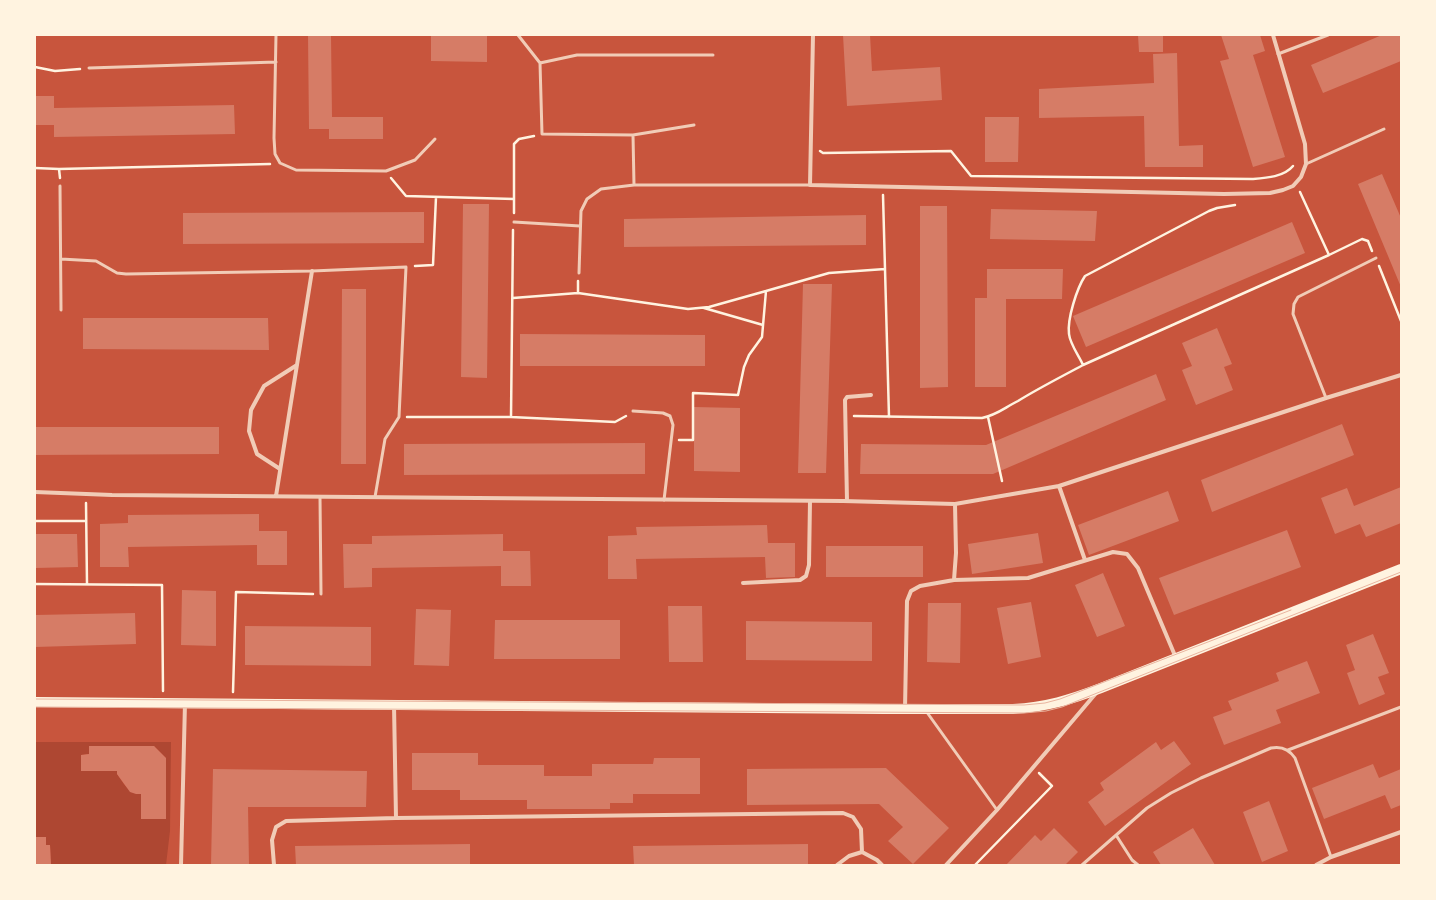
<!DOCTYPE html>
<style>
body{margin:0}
#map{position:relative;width:1436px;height:900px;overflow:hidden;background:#c8553d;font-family:"Space Grotesk",sans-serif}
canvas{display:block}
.frame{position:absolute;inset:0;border:36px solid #fff3e0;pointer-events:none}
</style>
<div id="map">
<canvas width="1436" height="900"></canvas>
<div class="frame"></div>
</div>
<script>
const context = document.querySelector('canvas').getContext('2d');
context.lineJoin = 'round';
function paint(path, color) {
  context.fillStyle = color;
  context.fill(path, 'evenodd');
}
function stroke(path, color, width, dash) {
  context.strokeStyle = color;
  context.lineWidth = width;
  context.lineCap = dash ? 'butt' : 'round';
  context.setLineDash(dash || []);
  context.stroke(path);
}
paint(new Path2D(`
 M 35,742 L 171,742 L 170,831 L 166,865 L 51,865 L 50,845 L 46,845 L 46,837 L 35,837 ZM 154,746 L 166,758 L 166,819 L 141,794 C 129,794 124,784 117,774 L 117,771 L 81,771 L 81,755 Z`), '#ae4732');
paint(new Path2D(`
 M 308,35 L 331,35 L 332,117 L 383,117 L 383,139 L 329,139 L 329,129 L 309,129 Z
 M 431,35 L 487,35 L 487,62 L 431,61 Z
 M 843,35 L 870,35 L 872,71 L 940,67 L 942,100 L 847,106 Z
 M 1138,35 L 1163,35 L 1163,52 L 1139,52 Z
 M 1221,35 L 1260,35 L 1265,51 L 1253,55 L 1285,157 L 1253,167 L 1220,61 L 1229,59 Z
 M 1382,35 L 1401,35 L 1401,61 L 1323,93 L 1311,65 Z
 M 1177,53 L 1179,146 L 1203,145 L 1203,167 L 1145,167 L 1144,116 L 1039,118 L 1039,89 L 1154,83 L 1153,54 Z
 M 35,96 L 54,96 L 54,108 L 234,105 L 235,134 L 54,137 L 54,125 L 35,125 Z
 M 985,117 L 1019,117 L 1018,162 L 985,162 Z
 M 1382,174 L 1401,218 L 1401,287 L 1358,184 Z
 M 463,204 L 489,204 L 487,378 L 461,377 Z
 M 920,206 L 947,206 L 948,387 L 920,388 Z
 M 991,209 L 1097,211 L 1095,241 L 990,239 Z
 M 424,212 L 424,243 L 183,244 L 183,213 Z
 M 866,215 L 866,245 L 624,247 L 624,219 Z
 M 1292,222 L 1305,253 L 1086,347 L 1073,316 Z
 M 987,269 L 1063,269 L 1062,299 L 1006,299 L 1006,387 L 975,387 L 975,298 L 987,298 Z
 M 803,284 L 832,284 L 826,473 L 798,473 Z
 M 342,289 L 366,289 L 366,464 L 341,464 Z
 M 83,318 L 268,318 L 269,350 L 83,349 Z
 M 1217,328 L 1232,364 L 1224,367 L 1233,390 L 1196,405 L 1182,370 L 1192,366 L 1182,343 Z
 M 520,334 L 705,335 L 705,366 L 520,366 Z
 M 1156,374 L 1166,400 L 993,474 L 860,474 L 861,444 L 986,445 Z
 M 694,407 L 740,408 L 740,472 L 694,471 Z
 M 1342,424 L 1354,455 L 1212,512 L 1201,480 Z
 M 35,427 L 219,427 L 219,454 L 35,455 Z
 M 645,443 L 645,474 L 404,475 L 404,444 Z
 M 1401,487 L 1401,523 L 1366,537 L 1360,524 L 1335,534 L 1321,498 L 1347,488 L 1354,506 Z
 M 1168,491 L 1179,521 L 1089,555 L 1078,525 Z
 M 259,514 L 259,531 L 287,531 L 287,565 L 257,565 L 257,545 L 128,547 L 129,567 L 100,567 L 100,524 L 128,523 L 128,515 Z
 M 767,525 L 768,543 L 795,543 L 795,577 L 766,578 L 765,557 L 636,559 L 637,579 L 608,579 L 608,536 L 637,535 L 636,527 Z
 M 1287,530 L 1301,567 L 1174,615 L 1159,578 Z
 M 1038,533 L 1043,563 L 972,574 L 968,544 Z
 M 35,534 L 77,534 L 78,567 L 35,568 Z
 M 503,534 L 503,551 L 530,551 L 531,586 L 501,586 L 501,566 L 372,568 L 372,587 L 344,588 L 343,544 L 372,544 L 372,536 Z
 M 826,546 L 923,546 L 923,577 L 826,577 Z
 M 1103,573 L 1125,626 L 1097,637 L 1075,585 Z
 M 182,590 L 216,591 L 216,646 L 181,645 Z
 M 1031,602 L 1041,657 L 1008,664 L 997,608 Z
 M 928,603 L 961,603 L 960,663 L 927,662 Z
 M 668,606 L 702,606 L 703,662 L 669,662 Z
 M 416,609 L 451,610 L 449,666 L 414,665 Z
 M 135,613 L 136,644 L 35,647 L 35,615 Z
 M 495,620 L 620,620 L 620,659 L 494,659 Z
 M 746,621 L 872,622 L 872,661 L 746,660 Z
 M 245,626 L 371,627 L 371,666 L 245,665 Z
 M 1373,634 L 1389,673 L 1378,677 L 1385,694 L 1359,705 L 1347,673 L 1355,670 L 1346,645 Z
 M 1307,661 L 1320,693 L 1276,710 L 1281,723 L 1224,745 L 1213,717 L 1232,710 L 1228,701 L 1279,681 L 1276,673 Z
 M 1174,741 L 1191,764 L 1105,826 L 1088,802 L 1104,790 L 1100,783 L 1156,742 L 1161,750 Z
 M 89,746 L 154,746 L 166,758 L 166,819 L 141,819 L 141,794 L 136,794 L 130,792 L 117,774 L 117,771 L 81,771 L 81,755 L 89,754 Z
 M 412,753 L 478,753 L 478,765 L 544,765 L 544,776 L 592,776 L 592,764 L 653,764 L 654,758 L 700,758 L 700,794 L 633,794 L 633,803 L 610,803 L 610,809 L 527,809 L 527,800 L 460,800 L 460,790 L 412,790 Z
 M 1373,764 L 1379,778 L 1401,769 L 1401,805 L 1391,809 L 1385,795 L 1324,819 L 1312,788 Z
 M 886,768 L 949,828 L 913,864 L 888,841 L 903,827 L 879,804 L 747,805 L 747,769 Z
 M 213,769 L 367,771 L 366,807 L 248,807 L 249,865 L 211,865 Z
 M 1269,801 L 1288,851 L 1262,862 L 1243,812 Z
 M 1054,828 L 1078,852 L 1065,865 L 1006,865 L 1035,835 L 1041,841 Z
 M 1193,828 L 1215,865 L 1161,865 L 1153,852 Z
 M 35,837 L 46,837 L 46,845 L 50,845 L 51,865 L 35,865 Z
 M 470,844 L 470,865 L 296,865 L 295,846 Z
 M 808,844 L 808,865 L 634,865 L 633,846 Z`), '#d67c66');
stroke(new Path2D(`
 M 35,67 L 55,71 L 80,69
 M 820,151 L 823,153 L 951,151 L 971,176 L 1252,179 C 1266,178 1284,177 1293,166
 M 35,168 L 59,169 L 270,164
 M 59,169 L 60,178
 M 391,178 L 406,196 L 514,199
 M 1300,192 L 1329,255 L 1362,239 L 1368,241 L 1372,251
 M 883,195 L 889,417
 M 514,213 L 514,144 L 519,139 L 534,136
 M 415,266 L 433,265 L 436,197
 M 1379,266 L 1401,321
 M 578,281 L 578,293 L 688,309 L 709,307 L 766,291 L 762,337 L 749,355 L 744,367 L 738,395 L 693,393 L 693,440 L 679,440
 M 766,291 L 829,273 L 885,269
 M 513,298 L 578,293
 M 704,308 L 763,325
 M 1083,365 L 1329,255
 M 854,416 L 982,418 C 997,415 1004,408 1018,401 C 1039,388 1061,377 1083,365 C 1079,356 1070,344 1069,334 C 1067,319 1077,288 1085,276 L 1209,211 L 1217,208 L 1235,205
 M 407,417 L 511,417 L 615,422 L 626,416
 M 511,417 L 513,230
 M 988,417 L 1002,481
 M 86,503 L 87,584
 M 35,521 L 86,521
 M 35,584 L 162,585 L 163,691
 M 233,692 L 236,592 L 313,594
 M 975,865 L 1052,786 L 1039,773`), '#fff3e0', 2.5);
stroke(new Path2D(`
 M 276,35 L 274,138 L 275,154 L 280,163 L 296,170 L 386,171 L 415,160 L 435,139
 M 518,35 L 540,63 L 577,55 L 713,55
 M 1278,54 L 1328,35
 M 540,63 L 542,134 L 633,135 L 694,125
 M 89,68 L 276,62
 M 633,135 L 634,185
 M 1306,164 L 1384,129
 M 60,186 L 61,310
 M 514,222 L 580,226
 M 61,259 L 96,261 L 117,273 L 126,274 L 312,271 L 406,267 L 399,417 L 385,439 L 375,497
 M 579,273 L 581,211 L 587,199 L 601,189 L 634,185 L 810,185
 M 1326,398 L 1293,314 L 1294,304 L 1298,297 L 1376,258
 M 633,411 L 663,413 L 670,416 L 673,425 L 664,500
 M 320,497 L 321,594
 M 926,711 L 997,810
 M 1288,750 L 1401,707
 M 1116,835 L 1132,860 L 1138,865
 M 1082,865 L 1147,808 L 1171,793 L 1201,778 L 1271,748 C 1281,746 1289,749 1295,758 L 1331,857`), '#f1ccb7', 3);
stroke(new Path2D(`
 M 813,35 L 810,185 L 1224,194 L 1270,193 L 1283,190 L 1293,186 L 1301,177 L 1306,164 L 1305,144 L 1273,35
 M 280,469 L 257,454 L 249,431 L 251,410 L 264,386 L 297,365
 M 1059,486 L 1085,560
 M 35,492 L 112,495 L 843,501 L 955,504 L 1059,486 L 1326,398 L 1401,375
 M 276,496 L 312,271
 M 847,501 L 845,400 L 847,397 L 871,395
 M 954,580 L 1028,578 L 1113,552 L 1127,554 L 1138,568 L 1176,658
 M 743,583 L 800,580 L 806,576 L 809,565 L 810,501
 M 394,705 L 396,818
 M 905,709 L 907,601 L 911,591 L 920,586 L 954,580 L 956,553 L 955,504
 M 181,865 L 185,703
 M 274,865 L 272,840 L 276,827 L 286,821 L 396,818 L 843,813 L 853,817 L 861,829 L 862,852
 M 837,865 L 849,856 L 862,852 L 877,860 L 882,865
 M 946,865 L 997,810 L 1097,692
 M 1316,865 L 1331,857 L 1401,832`), '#f1ccb7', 4);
stroke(new Path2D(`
 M 35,702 L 883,709 L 1013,709 C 1046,707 1070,700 1101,688 L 1401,569`), '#fff3e0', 10);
stroke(new Path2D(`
 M 35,699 L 1024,705 L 1045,703 L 1060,699 L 1291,610
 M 35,707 L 1024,713 L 1046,711 L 1062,707 L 1401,572`), '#e9b49f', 1);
</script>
